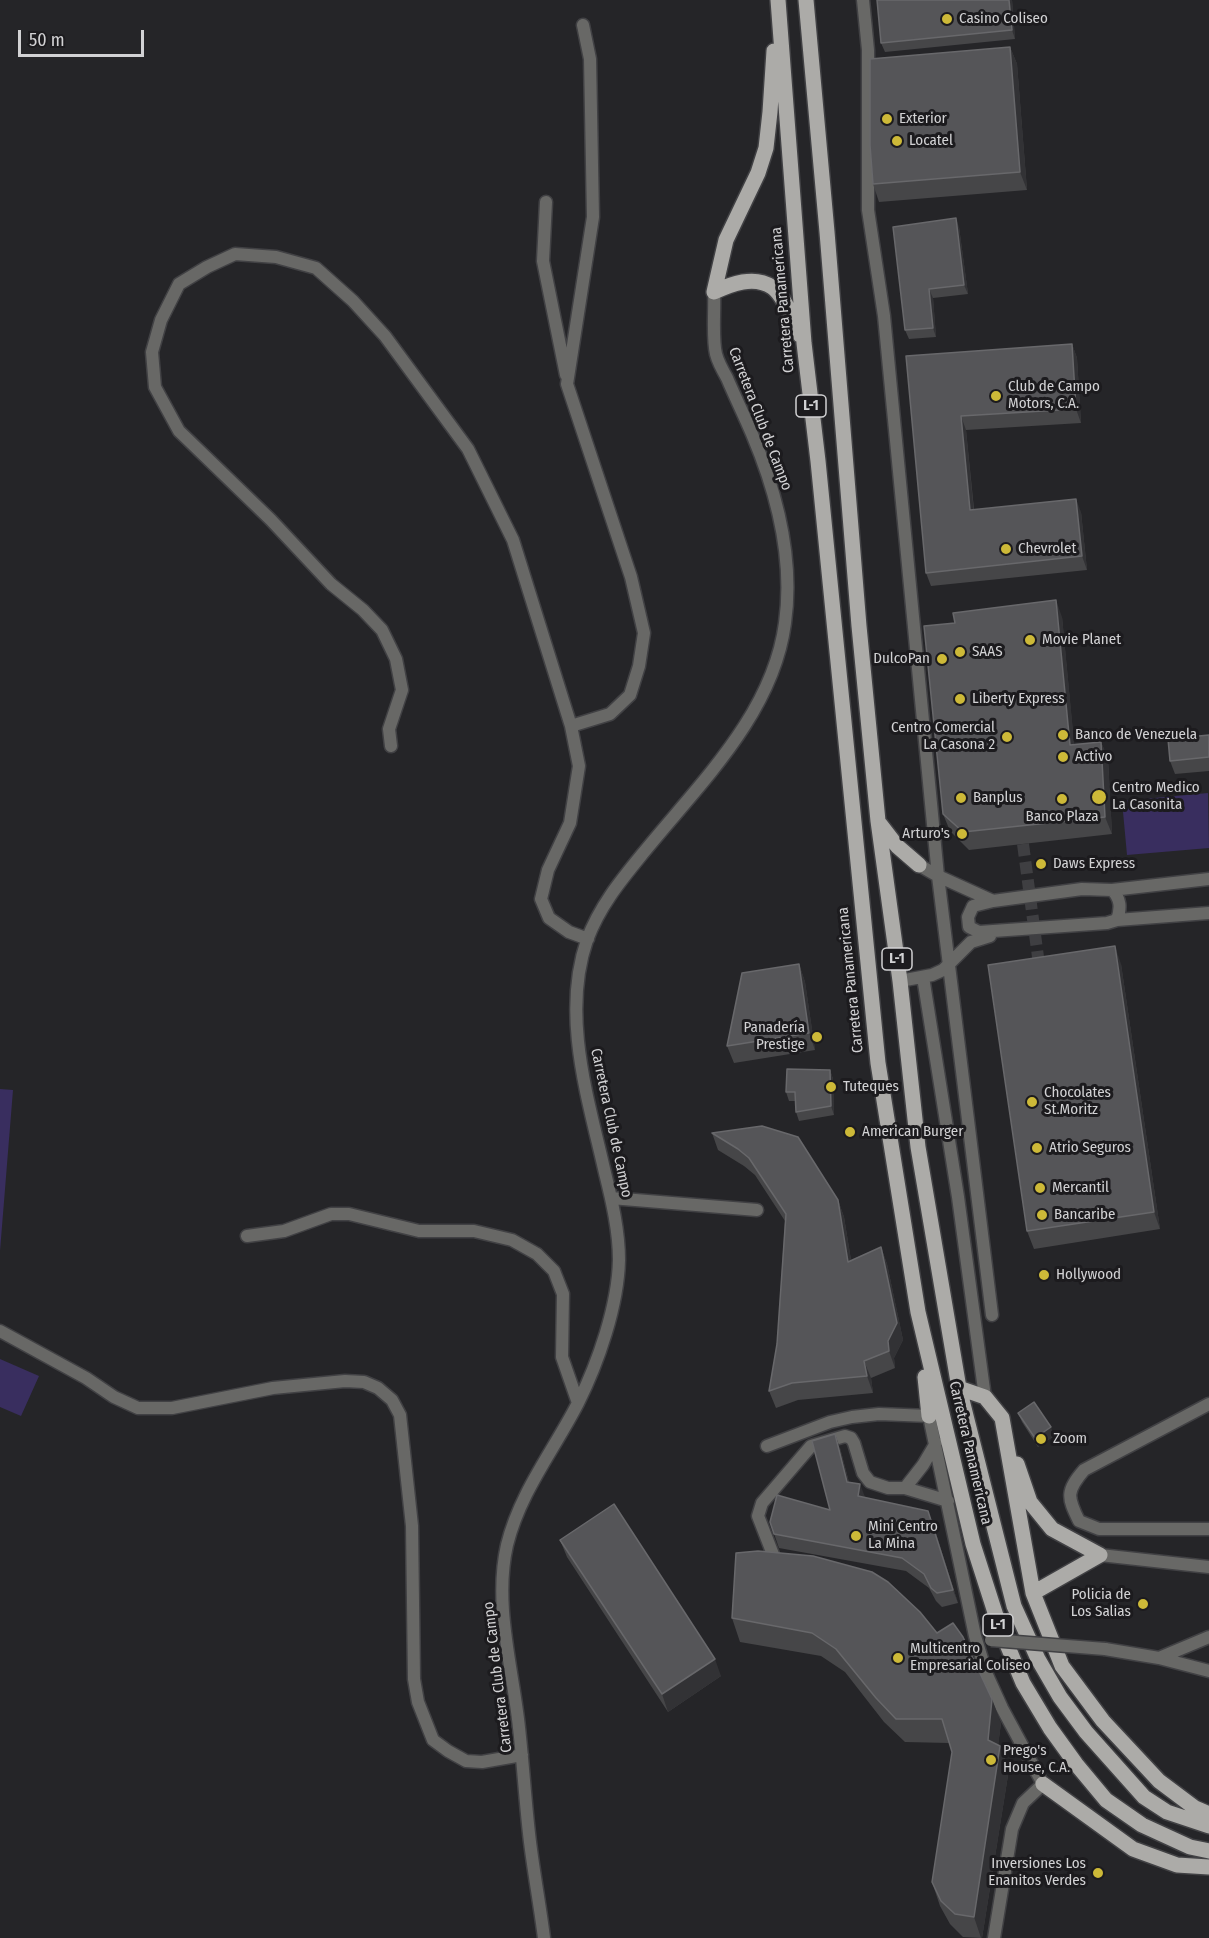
<!DOCTYPE html>
<meta charset="utf-8">
<style>
body{margin:0}
#map{position:relative;width:1209px;height:1938px;overflow:hidden;background:#252528;font-family:"Fira Sans Condensed",sans-serif}
canvas{display:block}
.scale{position:absolute;left:18px;top:30px;width:126px;height:27px;box-sizing:border-box;border:3px solid #d2d2d4;border-top:0;padding-left:8px;font-size:18px;line-height:21px;white-space:nowrap;color:#d2d2d4;-webkit-text-stroke:4px #1c1b1e;paint-order:stroke}
</style>
<div id="map">
<canvas width="1209" height="1938"></canvas>
<div class="scale">50 m</div>
</div>
<script>
const context = document.querySelector('canvas').getContext('2d');
context.lineJoin = 'round';
function paint(path, color) {
  context.fillStyle = color;
  context.fill(path, 'evenodd');
}
function stroke(path, color, width, dash) {
  context.strokeStyle = color;
  context.lineWidth = width;
  context.lineCap = dash ? 'butt' : 'round';
  context.setLineDash(dash || []);
  context.stroke(path);
}
function write(font, color, halo, rows, align = 'center') {
  context.font = font + ' "Fira Sans Condensed",sans-serif';
  context.lineWidth = 6;
  context.setLineDash([]);
  context.textBaseline = 'middle';
  context.strokeStyle = halo;
  context.fillStyle = color;
  for (const [text, x, y, turn = 0] of rows) {
    context.save();
    context.translate(x, y);
    context.rotate((+turn || 0) * Math.PI / 180);
    context.textAlign = isNaN(turn) ? turn : align;
    if (halo) context.strokeText(text, 0, 0);
    context.fillText(text, 0, 0);
    context.restore();
  }
}
paint(new Path2D(`
 M 1208,793 L 1209,848 L 1127,855 L 1122,801 Z
 M 0,1089 L 13,1090 L 0,1251 Z
 M 0,1359 L 39,1376 L 21,1416 L 0,1407 Z`), '#392e5f');
stroke(new Path2D(`
 M 1023,844 L 1040,972`), '#3f3f42', 12, [12, 6]);
const street = new Path2D(`
 M 863,0 L 868,50 L 868,210 L 884,316 L 938,876 L 992,1315
 M 546,202 L 543,261 L 566,375
 M 571,726 L 610,714 L 630,695 L 639,666 L 644,633 L 631,577 L 567,384 L 593,217 L 590,59 L 583,25
 M 391,746 L 389,729 L 402,690 L 396,659 L 382,630 L 363,610 L 331,584 L 271,520 L 179,431 L 155,387 L 152,352 L 161,320 L 179,284 L 207,267 L 235,254 L 276,257 L 316,268 L 353,301 L 385,336 L 468,449 L 513,540 L 571,726 L 579,766 L 570,823 L 548,870 L 541,899 L 549,918 L 569,932 L 588,939
 M 919,865 L 938,876 L 993,901
 M 1209,879 L 1112,890 L 1082,889 L 993,901 L 973,906 L 968,917 L 969,927 L 979,932 L 1107,923 L 1117,920 L 1209,913
 M 1112,890 C 1121,899 1121,908 1117,920
 M 923,977 L 958,1197 L 985,1397
 M 900,981 L 932,975 L 943,970 L 971,942 L 990,936
 M 611,1198 L 757,1210
 M 247,1236 L 284,1231 L 331,1214 L 349,1214 L 419,1231 L 474,1231 L 512,1240 L 537,1254 L 554,1271 L 563,1294 L 562,1357 L 578,1403
 M 0,1331 L 86,1378 L 114,1397 L 138,1408 L 172,1408 L 273,1388 L 345,1381 L 364,1382 L 378,1388 L 392,1400 L 400,1415 L 412,1526 L 414,1679 L 418,1702 L 433,1740 L 448,1751 L 466,1761 L 482,1762 L 522,1755
 M 1209,1404 L 1084,1470 C 1066,1491 1067,1497 1079,1521 L 1099,1529 L 1209,1529
 M 767,1446 L 830,1422 L 852,1417 L 879,1414 L 929,1416 L 975,1636 L 987,1675 L 1002,1708 L 1043,1784 L 1023,1803 L 1012,1829 L 994,1938
 M 905,1488 L 948,1501
 M 1100,1555 L 1209,1567
 M 774,1557 L 758,1516 L 762,1503 L 811,1446 L 845,1436 L 851,1438 L 854,1443 L 863,1473 L 870,1482 L 888,1488 L 905,1488 L 923,1465 L 936,1443
 M 1105,1649 L 1159,1658 L 1209,1671
 M 1159,1658 L 1209,1637
 M 544,1938 C 540,1906 534,1874 530,1842 C 525,1801 523,1760 518,1719 C 511,1662 494,1602 507,1545 C 520,1492 554,1450 578,1403 C 598,1363 618,1306 619,1260 C 619,1231 612,1201 605,1173 C 588,1098 561,1015 587,940 C 600,905 622,879 644,852 C 700,783 773,714 785,623 C 794,559 777,493 752,434 C 744,415 735,397 727,378 C 723,371 718,362 716,354 C 712,338 715,310 714,292`);
const primary = new Path2D(`
 M 778,0 L 804,343 L 818,461 L 878,1063 L 918,1312 L 973,1544 L 999,1625 L 1023,1683 L 1050,1728 L 1076,1764 L 1106,1800 L 1142,1825 L 1190,1847 L 1209,1851
 M 806,0 L 827,232 L 859,626 L 878,821 L 900,981 L 918,1147 L 959,1388 L 1014,1606 L 1038,1659 L 1060,1697 L 1086,1732 L 1144,1797 L 1167,1812 L 1209,1826
 M 714,292 L 726,240 L 758,173 L 766,148 L 770,112 L 774,51
 M 714,292 C 731,284 754,275 772,287 C 784,295 794,322 800,335
 M 880,824 L 897,846 L 919,865
 M 925,1377 L 929,1416
 M 959,1388 L 985,1397 L 1002,1418 L 1033,1593 L 1062,1666 L 1103,1721 L 1159,1781 L 1195,1808 L 1209,1814
 M 1017,1464 L 1030,1502 L 1052,1529 L 1100,1555 L 1033,1593
 M 1043,1784 L 1133,1849 L 1177,1865 L 1209,1867`);
stroke(street, '#414144', 15);
stroke(primary, '#414144', 18);
stroke(street, '#686866', 12);
stroke(primary, '#acaba8', 15);
const streetBridge = new Path2D(`
 M 991,1640 L 1105,1649`);
stroke(streetBridge, '#414144', 15, []);
stroke(streetBridge, '#686866', 12);
paint(new Path2D(`
 M 877,0 L 1012,0 L 1015,39 L 885,52 L 881,43 Z
 M 1010,47 L 1017,64 L 1027,190 L 879,202 L 873,184 Z
 M 959,227 L 968,294 L 933,298 L 936,337 L 909,339 L 905,330 Z
 M 1072,344 L 1077,358 L 1081,423 L 966,430 L 974,509 L 1081,512 L 1087,570 L 931,586 L 926,573 L 906,356 Z
 M 1062,617 L 1074,744 L 1101,742 L 1108,759 L 1112,834 L 969,850 L 950,831 L 943,814 Z
 M 1209,735 L 1209,771 L 1175,774 L 1170,761 Z
 M 799,964 L 805,982 L 815,1050 L 734,1063 L 727,1046 Z
 M 1121,964 L 1160,1229 L 1034,1249 L 1027,1231 Z
 M 830,1070 L 833,1079 L 834,1115 L 799,1121 L 796,1112 L 795,1101 L 789,1101 L 786,1092 Z
 M 712,1133 L 838,1200 L 844,1217 L 851,1260 L 881,1247 L 887,1264 L 903,1340 L 894,1358 L 895,1368 L 871,1378 L 873,1393 L 798,1400 L 776,1408 L 769,1391 L 777,1344 L 785,1221 L 755,1175 L 744,1166 L 718,1150 Z
 M 1018,1413 L 1054,1436 L 1038,1447 L 1022,1422 Z
 M 840,1448 L 849,1482 L 865,1498 L 933,1524 L 958,1603 L 942,1607 L 936,1601 L 929,1588 L 906,1571 L 779,1548 L 770,1522 L 830,1510 Z
 M 560,1540 L 721,1676 L 668,1712 L 567,1557 Z
 M 736,1553 L 1001,1723 L 998,1745 L 1009,1769 L 982,1938 L 963,1937 L 950,1924 L 940,1906 L 932,1882 L 952,1752 L 949,1743 L 905,1742 L 884,1722 L 845,1672 L 821,1656 L 740,1642 L 732,1618 Z`), '#464648');
paint(new Path2D(`
 M 1009,0 L 1012,0 L 1015,39 L 1012,30 Z
 M 1010,47 L 1017,64 L 1027,190 L 1020,172 Z
 M 956,218 L 959,227 L 968,294 L 964,285 Z
 M 929,289 L 933,298 L 936,337 L 933,328 Z
 M 1072,344 L 1077,358 L 1081,423 L 1076,409 Z
 M 961,416 L 966,430 L 975,524 L 970,510 Z
 M 1076,499 L 1081,512 L 1087,570 L 1082,556 Z
 M 1056,600 L 1062,617 L 1076,762 L 1070,745 Z
 M 1101,742 L 1108,759 L 1112,834 L 1105,817 Z
 M 1115,946 L 1121,964 L 1160,1229 L 1154,1212 Z
 M 799,964 L 805,982 L 815,1050 L 809,1033 Z
 M 830,1070 L 833,1079 L 834,1115 L 831,1106 Z
 M 838,1200 L 844,1217 L 854,1279 L 848,1262 Z
 M 881,1247 L 887,1264 L 903,1340 L 894,1358 L 895,1368 L 889,1351 L 888,1341 Z
 M 864,1361 L 871,1378 L 873,1393 L 867,1376 Z
 M 1051,1427 L 1054,1436 L 1038,1447 L 1035,1438 Z
 M 835,1434 L 840,1448 L 852,1495 L 847,1482 Z
 M 860,1484 L 865,1497 L 862,1510 L 858,1496 Z
 M 928,1511 L 933,1524 L 958,1603 L 953,1590 Z
 M 715,1659 L 721,1676 L 668,1712 L 662,1694 Z
 M 992,1699 L 1001,1723 L 996,1763 L 988,1740 Z
 M 1000,1746 L 1009,1769 L 982,1938 L 981,1938 L 974,1917 Z`), '#323235');
const building = new Path2D(`
 M 877,0 L 1009,0 L 1012,30 L 881,43 Z
 M 1010,47 L 1020,172 L 873,184 L 870,145 L 870,59 Z
 M 956,218 L 964,285 L 929,289 L 933,328 L 905,330 L 893,227 Z
 M 1072,344 L 1076,409 L 961,416 L 970,510 L 1076,499 L 1082,556 L 926,573 L 906,356 Z
 M 1056,600 L 1070,745 L 1101,742 L 1105,817 L 963,832 L 943,814 L 924,626 L 955,623 L 953,613 Z
 M 1209,735 L 1209,757 L 1170,761 L 1168,739 Z
 M 1115,946 L 1154,1212 L 1027,1231 L 988,965 Z
 M 799,964 L 809,1033 L 727,1046 L 742,973 Z
 M 787,1069 L 830,1070 L 831,1106 L 796,1112 L 795,1092 L 786,1092 Z
 M 762,1126 L 798,1137 L 838,1200 L 848,1262 L 881,1247 L 897,1323 L 888,1341 L 889,1351 L 864,1361 L 867,1376 L 792,1383 L 769,1391 L 777,1344 L 786,1214 L 749,1158 L 738,1149 L 712,1133 Z
 M 1034,1402 L 1051,1427 L 1035,1438 L 1018,1413 Z
 M 835,1434 L 847,1482 L 860,1484 L 858,1496 L 928,1511 L 953,1590 L 937,1593 L 931,1588 L 924,1574 L 902,1558 L 774,1534 L 770,1522 L 777,1495 L 830,1510 L 812,1441 Z
 M 614,1504 L 715,1659 L 662,1694 L 560,1540 Z
 M 758,1551 L 813,1556 L 872,1572 L 888,1582 L 920,1612 L 937,1633 L 953,1623 L 963,1637 L 992,1699 L 988,1740 L 1000,1746 L 974,1917 L 955,1914 L 941,1901 L 932,1882 L 952,1752 L 942,1719 L 896,1719 L 876,1698 L 836,1649 L 812,1633 L 732,1618 L 736,1553 Z`);
paint(building, '#555558');
stroke(building, '#68686b', 1.5);
for (const [x, y, r, color] of [
 [947,19,6,"#cdb938"],
 [887,119,6,"#cdb938"],
 [897,141,6,"#cdb938"],
 [996,396,6,"#cdb938"],
 [1006,549,6,"#cdb938"],
 [1030,640,6,"#cdb938"],
 [960,652,6,"#cdb938"],
 [942,659,6,"#cdb938"],
 [960,699,6,"#cdb938"],
 [1063,735,6,"#cdb938"],
 [1007,737,6,"#cdb938"],
 [1063,757,6,"#cdb938"],
 [1099,797,8,"#cdb938"],
 [961,798,6,"#cdb938"],
 [1062,799,6,"#cdb938"],
 [962,834,6,"#cdb938"],
 [1041,864,6,"#cdb938"],
 [817,1037,6,"#cdb938"],
 [831,1087,6,"#cdb938"],
 [1032,1102,6,"#cdb938"],
 [850,1132,6,"#cdb938"],
 [1037,1148,6,"#cdb938"],
 [1040,1188,6,"#cdb938"],
 [1042,1215,6,"#cdb938"],
 [1044,1275,6,"#cdb938"],
 [1041,1439,6,"#cdb938"],
 [856,1536,6,"#cdb938"],
 [1143,1604,6,"#cdb938"],
 [898,1658,6,"#cdb938"],
 [991,1760,6,"#cdb938"],
 [1098,1873,6,"#cdb938"]
]) {
  const dot = new Path2D();
  dot.arc(x, y, r, 0, 2 * Math.PI);
  context.fillStyle = color;
  context.fill(dot);
  stroke(dot, '#1c1b1e', 2);
}
for (const [x, y, w] of [
 [811,406,30],
 [897,959,30],
 [998,1625,30]
]) {
  const box = new Path2D();
  box.roundRect(x - w / 2, y - 11, w, 22, 4.5);
  context.fillStyle = '#1c1b1e';
  context.fill(box);
  stroke(box, '#d2d2d4', 1.5);
}
write('bold 14px', '#d2d2d4', null, [
 ["L-1",811,406],
 ["L-1",897,959],
 ["L-1",998,1625]
]);
write('15px', '#d2d2d4', '#1c1b1e', [
 ["Casino Coliseo",959,19],
 ["Exterior",899,119],
 ["Locatel",909,141],
 ["Club de Campo",1008,387],
 ["Motors, C.A.",1008,404],
 ["Chevrolet",1018,549],
 ["Movie Planet",1042,640],
 ["SAAS",972,652],
 ["DulcoPan",930,659,"right"],
 ["Liberty Express",972,699],
 ["Centro Comercial",995,728,"right"],
 ["La Casona 2",995,745,"right"],
 ["Banco de Venezuela",1075,735],
 ["Activo",1075,757],
 ["Centro Medico",1112,788],
 ["La Casonita",1112,805],
 ["Banplus",973,798],
 ["Banco Plaza",1062,817,"center"],
 ["Arturo's",950,834,"right"],
 ["Daws Express",1053,864],
 ["Panadería",805,1028,"right"],
 ["Prestige",805,1045,"right"],
 ["Tuteques",843,1087],
 ["Chocolates",1044,1093],
 ["St.Moritz",1044,1110],
 ["American Burger",862,1132],
 ["Atrio Seguros",1049,1148],
 ["Mercantil",1052,1188],
 ["Bancaribe",1054,1215],
 ["Hollywood",1056,1275],
 ["Zoom",1053,1439],
 ["Mini Centro",868,1527],
 ["La Mina",868,1544],
 ["Policia de",1131,1595,"right"],
 ["Los Salias",1131,1612,"right"],
 ["Multicentro",910,1649],
 ["Empresarial Coliseo",910,1666],
 ["Prego's",1003,1751],
 ["House, C.A.",1003,1768],
 ["Inversiones Los",1086,1864,"right"],
 ["Enanitos Verdes",1086,1881,"right"]
], 'left');
write('15px', '#d2d2d4', '#1c1b1e', [
 ["Carretera Panamericana",783,300,-95],
 ["Carretera Club de Campo",760,419,69],
 ["Carretera Panamericana",851,980,-96],
 ["Carretera Club de Campo",611,1123,78],
 ["Carretera Panamericana",970,1453,77],
 ["Carretera Club de Campo",498,1677,-97]
]);
</script>
